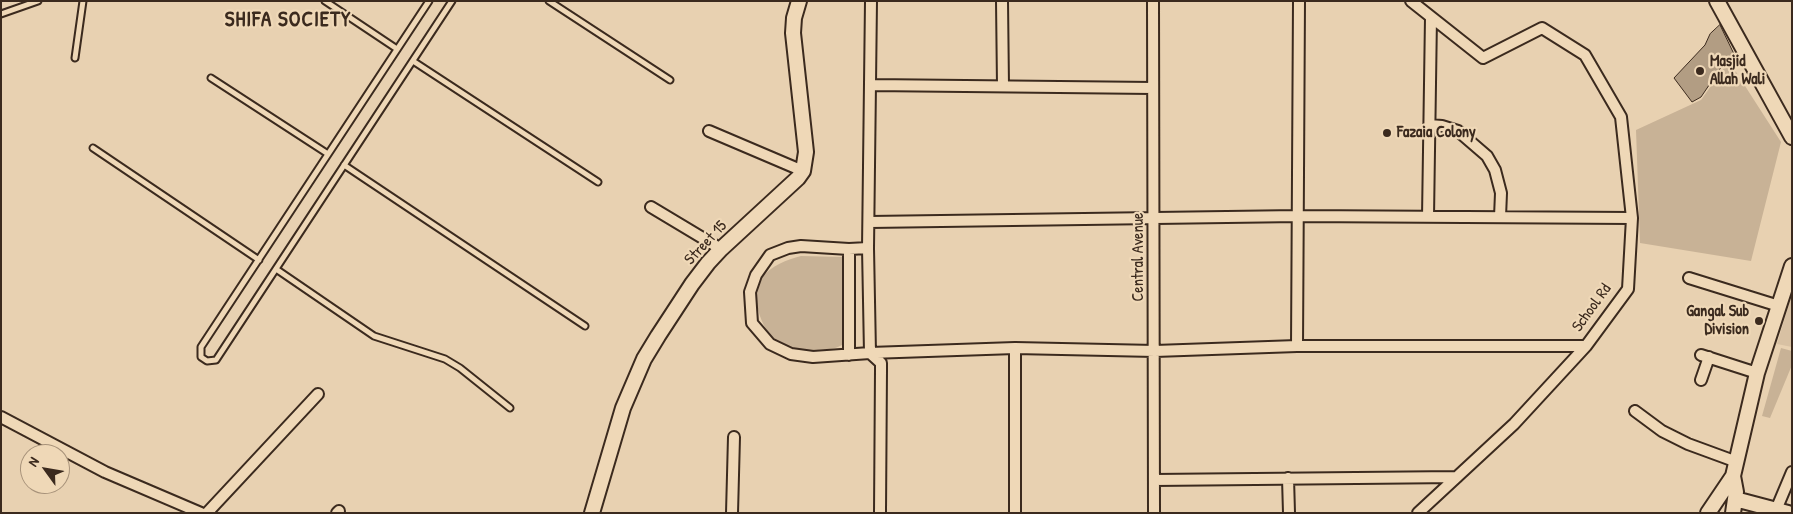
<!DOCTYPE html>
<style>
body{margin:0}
#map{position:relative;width:1793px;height:514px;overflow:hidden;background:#e8d1b1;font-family:"Patrick Hand",sans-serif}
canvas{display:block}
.frame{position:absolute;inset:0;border:2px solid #3b2a1e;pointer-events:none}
.north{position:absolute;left:20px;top:444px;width:50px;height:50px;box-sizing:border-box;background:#efd8b7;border:1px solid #a7927a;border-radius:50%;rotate:302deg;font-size:14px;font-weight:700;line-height:20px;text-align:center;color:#3b2a1e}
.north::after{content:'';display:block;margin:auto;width:18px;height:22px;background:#3b2a1e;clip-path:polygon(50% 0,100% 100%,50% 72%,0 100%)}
</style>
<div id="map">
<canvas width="1793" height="514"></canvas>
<div class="frame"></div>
<div class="north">N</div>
</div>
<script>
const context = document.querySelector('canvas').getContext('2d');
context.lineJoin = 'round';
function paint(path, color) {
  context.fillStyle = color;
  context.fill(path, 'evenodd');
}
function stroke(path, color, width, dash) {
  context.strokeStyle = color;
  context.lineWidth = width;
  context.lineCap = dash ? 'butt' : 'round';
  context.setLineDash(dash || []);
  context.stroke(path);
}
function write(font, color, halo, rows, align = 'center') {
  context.font = font + ' "Patrick Hand",sans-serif';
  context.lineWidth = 4.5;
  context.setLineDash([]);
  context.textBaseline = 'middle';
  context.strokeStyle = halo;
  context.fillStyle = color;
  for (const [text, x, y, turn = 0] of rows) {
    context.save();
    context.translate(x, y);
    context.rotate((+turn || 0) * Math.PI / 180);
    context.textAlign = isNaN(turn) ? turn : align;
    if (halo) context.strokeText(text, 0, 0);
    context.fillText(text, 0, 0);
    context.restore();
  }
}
paint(new Path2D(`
 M 1792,294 L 1792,347 L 1777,344 Z`), '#d8c1a3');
paint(new Path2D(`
 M 1729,61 L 1781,142 L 1751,261 L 1640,243 L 1636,130 L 1701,100 Z
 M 801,256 L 843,257 L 842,345 C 834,350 826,349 817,350 C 806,350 792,350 783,345 C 762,335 749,298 762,278 C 771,265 787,260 801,256 Z
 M 1781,348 L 1792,351 L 1792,365 L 1770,418 L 1762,416 Z`), '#c8b296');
const building = new Path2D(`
 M 1720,25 L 1734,54 L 1724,63 L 1701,97 L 1692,102 L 1674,78 L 1705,45 L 1710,34 Z`);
paint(building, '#b29d83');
stroke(building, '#3b2a1e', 1);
const service = new Path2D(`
 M 325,1 L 397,49
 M 429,1 L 201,347 L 201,357 L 207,361 L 216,360 L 452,1
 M 549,1 L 670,80
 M 1,14 L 38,1
 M 75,58 L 83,1
 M 413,61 L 598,182
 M 211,78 L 328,154
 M 93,148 L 259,260
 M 344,165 L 585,326
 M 276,269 L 374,336 L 445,359 L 460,368 L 510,408`);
const minor = new Path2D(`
 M 871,1 L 868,248 L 870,353 L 881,363 L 881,370 L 880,513
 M 1002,1 L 1003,86
 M 1153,1 L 1154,513
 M 1411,1 L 1483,58 L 1542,28 L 1585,55 L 1621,117 L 1632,218 L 1628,289 L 1586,346 L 1514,424 L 1418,513
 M 871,85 L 1153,88
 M 1429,125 L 1442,126 L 1458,131 L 1487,156 L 1495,170 L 1501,193 L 1500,217
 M 709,131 L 803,171
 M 651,207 L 721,249
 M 1428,217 L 1431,17
 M 870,222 L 1298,216 L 1632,218
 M 868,248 L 849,249 L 801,246 L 788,248 L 770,255 L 756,275 L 750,292 L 752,323 L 770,344 L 791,354 L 813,357 L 870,353 L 1015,348 L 1155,351 L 1297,346 L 1586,346
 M 1689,278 L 1779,306
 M 1297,346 L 1299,1
 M 849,355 L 849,249
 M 1701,355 L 1757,373
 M 1701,380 L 1709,357
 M 1635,411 L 1662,431 L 1688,444 L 1737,462
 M 1,417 L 105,472 L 201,513
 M 1288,478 L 1289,513
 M 1154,480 L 1457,477
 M 1776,510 L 1792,472
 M 207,513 L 318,394
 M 337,513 L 339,511
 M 732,513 L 734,437
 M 1015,513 L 1015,348`);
const tertiary = new Path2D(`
 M 1717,1 L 1792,137
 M 1735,499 L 1788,513
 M 592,513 L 623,408 L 644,359 L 658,336 L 692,284 L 708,263 L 721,249 L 798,178 L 803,171 L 806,152 L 793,33 L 794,18 L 799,1
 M 1708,513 L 1733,476
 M 1733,513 L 1736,492 L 1733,476 L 1757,373 L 1792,266`);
stroke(service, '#3b2a1e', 9);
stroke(minor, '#3b2a1e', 14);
stroke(tertiary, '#3b2a1e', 18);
stroke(service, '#efd8b7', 5);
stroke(minor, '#efd8b7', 10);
stroke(tertiary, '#efd8b7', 14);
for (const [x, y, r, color] of [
 [1700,71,5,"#3b2a1e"],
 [1387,133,5,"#3b2a1e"],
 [1759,321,5,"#3b2a1e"]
]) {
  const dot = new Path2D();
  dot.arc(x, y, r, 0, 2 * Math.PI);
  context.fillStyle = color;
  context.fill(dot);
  stroke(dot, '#efd8b7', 2);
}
write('bold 16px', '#3b2a1e', '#efd8b7', [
 ["Masjid",1710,62],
 ["Allah Wali",1710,80],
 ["Fazaia Colony",1397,133],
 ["Gangal Sub",1749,312,"right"],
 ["Division",1749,330,"right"]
], 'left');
write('16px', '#3b2a1e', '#efd8b7', [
 ["Street 15",706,243,-47],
 ["Central Avenue",1139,257,-90],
 ["School Rd",1592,308,-54]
]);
context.letterSpacing = '1px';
write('bold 21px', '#3b2a1e', '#efd8b7', [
 ["SHIFA SOCIETY",288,20]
]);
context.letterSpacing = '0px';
</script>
